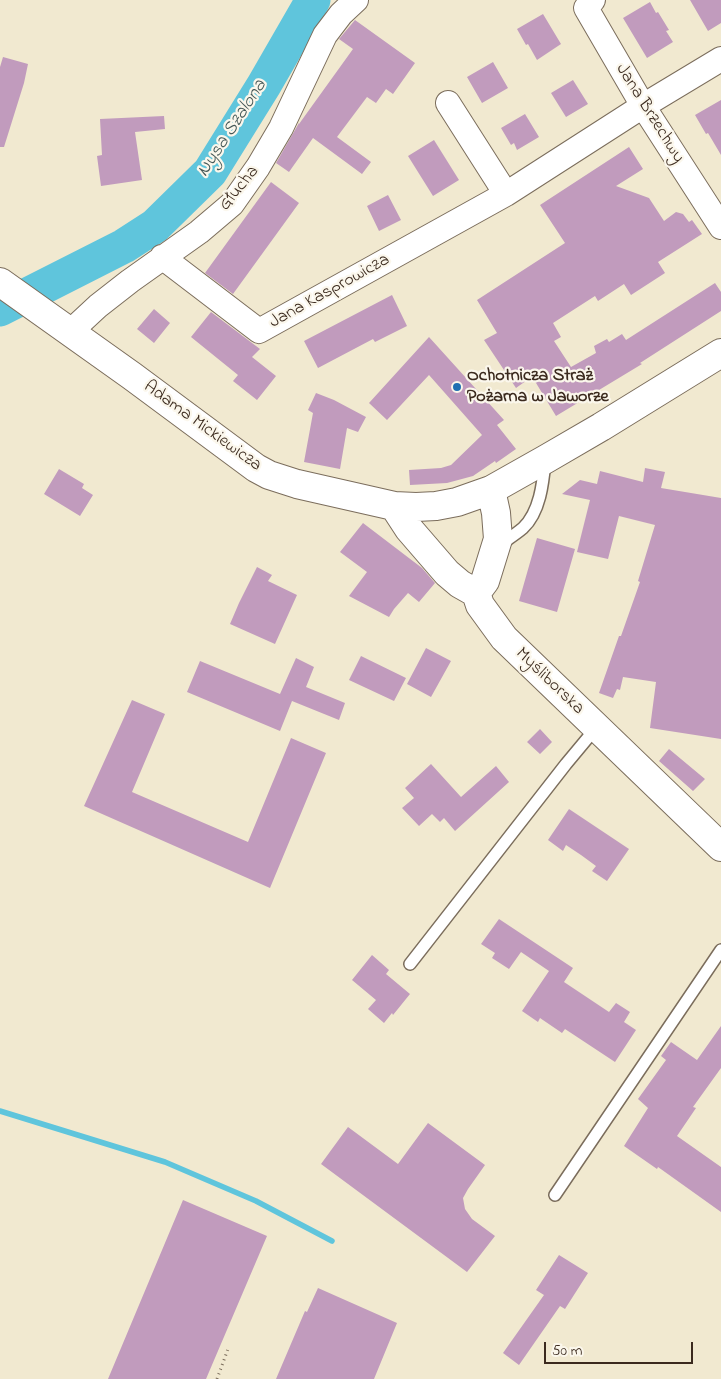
<!DOCTYPE html>
<meta charset="utf-8">
<style>
body{margin:0}
#map{position:relative;width:721px;height:1379px;overflow:hidden;background:#f1e9d0;font-family:"Indie Flower",sans-serif}
canvas{display:block}
.scale{position:absolute;left:544px;top:1342px;width:149px;height:22px;box-sizing:border-box;border:2px solid #3b2a1e;border-top:0;padding-left:6px;font-size:15px;line-height:18px;white-space:nowrap;color:#3b2a1e;-webkit-text-stroke:4px #fbf7ec;paint-order:stroke}
</style>
<div id="map">
<canvas width="721" height="1379"></canvas>
<div class="scale">50 m</div>
</div>
<script>
const context = document.querySelector('canvas').getContext('2d');
context.lineJoin = 'round';
function stroke(path, color, width, dash) {
  context.strokeStyle = color;
  context.lineWidth = width;
  context.lineCap = dash ? 'butt' : 'round';
  context.setLineDash(dash || []);
  context.stroke(path);
}
function paint(path, color) {
  context.fillStyle = color;
  context.fill(path, 'evenodd');
}
function write(font, color, halo, rows, align = 'center') {
  context.font = font + ' "Indie Flower",sans-serif';
  context.lineWidth = 4.5;
  context.setLineDash([]);
  context.textBaseline = 'middle';
  context.strokeStyle = halo;
  context.fillStyle = color;
  for (const [text, x, y, turn = 0] of rows) {
    context.save();
    context.translate(x, y);
    context.rotate((+turn || 0) * Math.PI / 180);
    context.textAlign = isNaN(turn) ? turn : align;
    if (halo) context.strokeText(text, 0, 0);
    context.fillText(text, 0, 0);
    context.restore();
  }
}
stroke(new Path2D(`
 M 0,1111 L 165,1162 L 256,1201 L 332,1241`), '#5fc5dc', 5.5);
stroke(new Path2D(`
 M 0,309 L 124,246 L 155,226 L 210,172 L 264,85 L 313,0`), '#5fc5dc', 35);
paint(new Path2D(`
 M 690,0 L 721,0 L 721,23 L 708,31 Z
 M 650,2 L 656,13 L 658,12 L 669,30 L 666,31 L 673,42 L 647,58 L 623,18 Z
 M 543,14 L 561,44 L 537,60 L 528,44 L 526,45 L 517,29 Z
 M 355,20 L 415,63 L 393,94 L 386,89 L 376,103 L 367,97 L 337,137 L 371,162 L 362,174 L 313,138 L 289,172 L 276,163 L 299,123 L 299,124 L 353,49 L 339,39 Z
 M 3,57 L 28,64 L 24,83 L 4,147 L 0,147 L 0,67 Z
 M 493,62 L 508,88 L 482,103 L 467,77 Z
 M 573,80 L 588,104 L 566,117 L 551,93 Z
 M 721,100 L 721,155 L 708,133 L 706,134 L 695,115 Z
 M 525,114 L 539,137 L 517,150 L 514,143 L 511,145 L 501,128 Z
 M 164,116 L 165,129 L 135,132 L 142,180 L 101,186 L 97,156 L 102,155 L 100,119 Z
 M 434,140 L 459,180 L 433,196 L 408,156 Z
 M 629,147 L 643,169 L 616,186 L 649,198 L 664,221 L 676,212 L 683,214 L 689,222 L 692,220 L 702,234 L 658,262 L 665,273 L 631,295 L 624,284 L 598,301 L 595,296 L 553,323 L 561,337 L 554,341 L 571,367 L 596,353 L 594,346 L 607,339 L 609,342 L 622,334 L 626,340 L 715,283 L 721,292 L 721,311 L 640,363 L 642,364 L 556,416 L 533,378 L 531,380 L 530,378 L 516,388 L 484,340 L 497,333 L 477,300 L 565,243 L 540,205 Z
 M 271,182 L 299,203 L 233,294 L 205,273 Z
 M 388,195 L 401,220 L 379,231 L 367,206 Z
 M 392,295 L 407,326 L 375,342 L 373,339 L 318,368 L 304,341 Z
 M 154,309 L 170,323 L 154,343 L 137,329 Z
 M 211,312 L 260,349 L 252,357 L 276,376 L 257,400 L 233,381 L 238,375 L 191,337 Z
 M 429,337 L 504,420 L 497,425 L 516,449 L 496,463 L 495,461 L 473,476 L 447,483 L 410,485 L 409,470 L 441,468 L 451,465 L 482,435 L 429,375 L 387,420 L 369,403 Z
 M 316,393 L 334,400 L 366,417 L 358,432 L 347,428 L 340,469 L 304,462 L 313,413 L 308,410 Z
 M 645,468 L 665,472 L 661,488 L 721,498 L 721,739 L 650,728 L 656,682 L 623,677 L 620,690 L 617,689 L 613,698 L 599,693 L 619,636 L 621,636 L 640,582 L 638,581 L 655,525 L 619,516 L 608,559 L 577,552 L 590,500 L 562,494 L 580,480 L 597,484 L 600,471 L 643,482 Z
 M 59,469 L 84,484 L 82,488 L 93,495 L 80,516 L 44,494 Z
 M 363,523 L 422,568 L 435,583 L 419,602 L 408,593 L 394,609 L 389,617 L 349,596 L 367,572 L 340,552 Z
 M 537,538 L 575,549 L 557,612 L 519,601 Z
 M 257,567 L 272,575 L 268,581 L 297,595 L 275,644 L 230,624 L 239,603 Z
 M 426,648 L 451,661 L 431,697 L 407,684 Z
 M 361,656 L 406,678 L 394,701 L 349,680 Z
 M 296,658 L 314,667 L 306,687 L 345,703 L 339,720 L 292,701 L 280,731 L 187,692 L 200,661 L 280,694 Z
 M 132,700 L 165,714 L 132,792 L 248,842 L 291,738 L 326,753 L 270,888 L 84,806 Z
 M 540,729 L 552,742 L 540,754 L 527,742 Z
 M 669,749 L 705,779 L 693,791 L 659,761 Z
 M 431,764 L 461,797 L 496,766 L 509,782 L 455,831 L 444,818 L 440,822 L 432,814 L 419,826 L 402,808 L 414,798 L 405,788 Z
 M 569,809 L 629,849 L 607,881 L 592,871 L 596,866 L 581,855 L 566,845 L 563,851 L 548,840 Z
 M 499,919 L 573,968 L 564,982 L 609,1012 L 616,1003 L 630,1012 L 624,1022 L 636,1030 L 615,1062 L 565,1029 L 562,1033 L 540,1018 L 538,1022 L 522,1011 L 549,971 L 521,952 L 509,969 L 492,958 L 495,953 L 481,944 Z
 M 372,955 L 389,970 L 386,974 L 410,994 L 393,1015 L 392,1013 L 384,1023 L 368,1009 L 376,1000 L 352,980 Z
 M 721,1026 L 721,1068 L 693,1107 L 696,1108 L 677,1136 L 721,1167 L 721,1212 L 658,1167 L 657,1169 L 624,1146 L 648,1108 L 638,1099 L 666,1060 L 661,1056 L 671,1042 L 697,1060 Z
 M 428,1123 L 485,1165 L 468,1189 L 463,1198 L 465,1209 L 472,1219 L 495,1236 L 467,1272 L 321,1164 L 348,1127 L 398,1164 Z
 M 183,1200 L 267,1236 L 206,1379 L 108,1379 Z
 M 559,1255 L 588,1273 L 565,1309 L 560,1306 L 519,1365 L 503,1353 L 544,1295 L 536,1290 Z
 M 318,1288 L 397,1323 L 374,1379 L 276,1379 L 305,1311 L 307,1312 Z`), '#c19bbd');
const lane = new Path2D(`
 M 501,544 C 508,539 516,534 523,528 C 540,512 543,483 545,461
 M 410,964 L 566,764 L 596,728
 M 555,1195 L 721,950`);
const street = new Path2D(`
 M 593,0 L 586,8 L 643,106 L 721,227
 M 448,103 L 506,194
 M 162,257 L 259,331 L 506,194 L 643,106 L 721,59
 M 70,332 L 98,306 L 130,281 L 199,232 L 232,204 L 258,167 L 281,128 L 325,35 L 341,14 L 356,0`);
const secondary = new Path2D(`
 M 0,282 L 132,376 L 256,468 L 269,475 L 297,484 L 394,506 L 416,507 L 436,506 L 457,502 L 491,490 L 546,459 L 601,427 L 721,353
 M 394,506 L 409,529 L 447,573 L 460,584 L 476,593 L 480,605 L 504,638 L 721,847
 M 476,593 L 485,581 L 498,539 L 496,513 L 491,490`);
stroke(lane, '#7b6d5c', 14);
stroke(street, '#7b6d5c', 26);
stroke(secondary, '#7b6d5c', 30);
stroke(new Path2D(`
 M 217,1379 L 228,1349`), '#7b6d5c', 3, [1, 4]);
stroke(lane, '#fff', 11);
stroke(street, '#fff', 24);
stroke(secondary, '#fff', 28);
for (const [x, y, r, color] of [
 [457,387,5,"#1f6fb2"]
]) {
  const dot = new Path2D();
  dot.arc(x, y, r, 0, 2 * Math.PI);
  context.fillStyle = color;
  context.fill(dot);
  stroke(dot, '#fbf7ec', 2);
}
write('18px', '#3b2a1e', '#fbf7ec', [
 ["Jana Brzechwy",649,114,58],
 ["Głucha",240,189,-51],
 ["Jana Kasprowicza",330,292,-29],
 ["Adama Mickiewicza",202,427,36],
 ["Myśliborska",549,682,44]
]);
write('bold 18px', '#3b2a1e', '#fbf7ec', [
 ["Ochotnicza Straż",467,377],
 ["Pożarna w Jaworze",467,398]
], 'left');
write('italic 19px', '#465857', '#fbf7ec', [
 ["Nysa Szalona",233,129,-57]
]);
</script>
